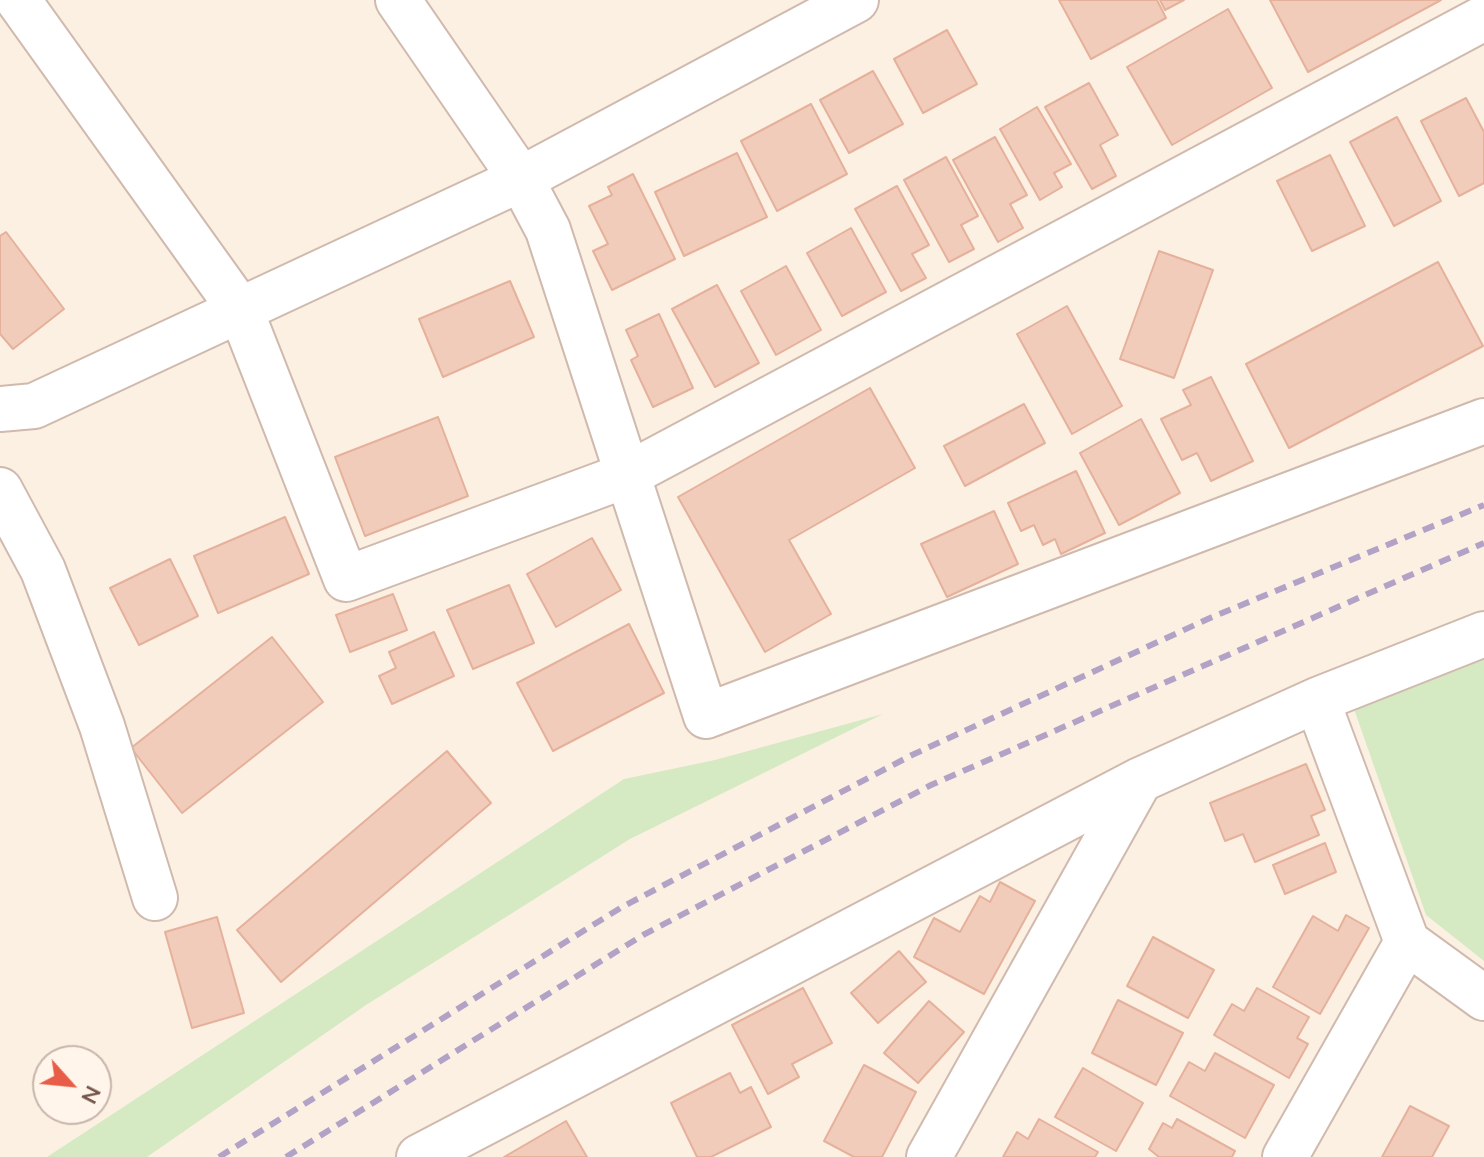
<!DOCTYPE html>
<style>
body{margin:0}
#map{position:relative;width:1484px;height:1157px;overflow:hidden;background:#fcf0e3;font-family:Mulish,sans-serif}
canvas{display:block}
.north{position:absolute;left:32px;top:1045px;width:80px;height:80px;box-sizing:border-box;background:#fff5ea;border:2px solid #c8b5aa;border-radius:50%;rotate:117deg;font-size:22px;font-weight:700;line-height:32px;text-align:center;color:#755549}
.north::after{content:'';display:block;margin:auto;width:28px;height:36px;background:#e75d47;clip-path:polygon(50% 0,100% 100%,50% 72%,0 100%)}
</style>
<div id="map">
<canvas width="1484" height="1157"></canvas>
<div class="north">N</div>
</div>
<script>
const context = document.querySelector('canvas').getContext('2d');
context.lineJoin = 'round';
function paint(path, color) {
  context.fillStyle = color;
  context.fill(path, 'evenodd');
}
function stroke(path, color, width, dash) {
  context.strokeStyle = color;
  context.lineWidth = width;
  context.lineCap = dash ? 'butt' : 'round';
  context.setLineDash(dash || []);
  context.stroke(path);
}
paint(new Path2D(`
 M 1484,657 L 1484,961 L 1426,915 L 1354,709 Z
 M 883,714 L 630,839 L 366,1005 L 147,1157 L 47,1157 L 624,779 L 715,760 Z`), '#d5eac2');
const building = new Path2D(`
 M 1059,0 L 1157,0 L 1166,18 L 1091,59 Z
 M 1160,0 L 1184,0 L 1165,10 Z
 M 1270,0 L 1441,0 L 1308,72 Z
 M 1228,9 L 1272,88 L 1172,145 L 1127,67 Z
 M 947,30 L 977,84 L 923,113 L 894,59 Z
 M 873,71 L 903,124 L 849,153 L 820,100 Z
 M 1089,83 L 1118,135 L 1100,145 L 1116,176 L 1092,189 L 1045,107 Z
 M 1466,98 L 1484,132 L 1484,183 L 1459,196 L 1421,121 Z
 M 811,104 L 847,174 L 777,211 L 741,141 Z
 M 1037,107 L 1071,164 L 1054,173 L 1062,187 L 1040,200 L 1000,129 Z
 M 1397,117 L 1441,201 L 1394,226 L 1350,142 Z
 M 995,137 L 1027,195 L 1010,204 L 1023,228 L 998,242 L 953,160 Z
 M 737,153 L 767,217 L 684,256 L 655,192 Z
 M 1330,155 L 1365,226 L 1312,251 L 1277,181 Z
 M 946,157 L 978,216 L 961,225 L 974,249 L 949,262 L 904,180 Z
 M 633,174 L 675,259 L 612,290 L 593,251 L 608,244 L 589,206 L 612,195 L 608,187 Z
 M 897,186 L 929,245 L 912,254 L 926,278 L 901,291 L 855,209 Z
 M 851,228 L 886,292 L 842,316 L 807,253 Z
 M 6,232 L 64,309 L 13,349 L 0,334 L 0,236 Z
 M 1159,251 L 1213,270 L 1174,378 L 1120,359 Z
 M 1438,262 L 1483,346 L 1289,448 L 1246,364 Z
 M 786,266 L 821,330 L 776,355 L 741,291 Z
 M 510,281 L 534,337 L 443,377 L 419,319 Z
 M 717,285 L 759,363 L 715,387 L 672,309 Z
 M 1067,306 L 1122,406 L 1072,434 L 1017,334 Z
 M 659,314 L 693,388 L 653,407 L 631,360 L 638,356 L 626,330 Z
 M 1211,377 L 1253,461 L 1211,481 L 1197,453 L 1182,460 L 1161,419 L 1191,405 L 1183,390 Z
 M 870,388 L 915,468 L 789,540 L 831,614 L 765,652 L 678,497 Z
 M 1024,404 L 1045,443 L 965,486 L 944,446 Z
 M 438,417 L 468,496 L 365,536 L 335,457 Z
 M 1141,419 L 1180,493 L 1119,525 L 1080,453 Z
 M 1076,471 L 1105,533 L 1061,554 L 1055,539 L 1043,545 L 1034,525 L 1021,531 L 1008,503 Z
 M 994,511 L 1018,564 L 947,597 L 921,544 Z
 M 285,517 L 309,574 L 218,613 L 194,556 Z
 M 592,538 L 621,590 L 556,627 L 527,574 Z
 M 170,559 L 198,616 L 139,645 L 110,588 Z
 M 509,585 L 534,643 L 473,669 L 447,610 Z
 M 393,594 L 407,630 L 350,652 L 336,615 Z
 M 629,624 L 664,693 L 553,751 L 517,683 Z
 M 434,632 L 454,676 L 392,704 L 379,676 L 396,668 L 389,652 Z
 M 272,637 L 323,702 L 182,813 L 131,748 Z
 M 447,751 L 491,803 L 281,982 L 237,930 Z
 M 1306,764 L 1325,810 L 1311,816 L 1319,835 L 1255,862 L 1243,834 L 1225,841 L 1210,803 Z
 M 1325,843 L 1336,872 L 1285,894 L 1273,865 Z
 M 1000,882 L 1035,901 L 984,994 L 914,957 L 934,918 L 960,932 L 980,896 L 990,902 Z
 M 1346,915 L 1369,928 L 1320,1014 L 1273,987 L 1313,916 L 1338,931 Z
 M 217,917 L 244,1013 L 192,1028 L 165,932 Z
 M 1153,937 L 1214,970 L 1188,1018 L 1127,986 Z
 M 899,951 L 926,982 L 878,1023 L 851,993 Z
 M 803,988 L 832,1043 L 792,1064 L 799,1077 L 768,1094 L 732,1025 Z
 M 1257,988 L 1309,1017 L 1297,1038 L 1308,1044 L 1289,1078 L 1214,1035 L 1232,1004 L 1244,1011 Z
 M 1118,1000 L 1183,1033 L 1156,1085 L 1092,1053 Z
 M 929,1001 L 964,1032 L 918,1083 L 884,1053 Z
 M 1215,1053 L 1274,1085 L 1245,1138 L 1170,1096 L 1189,1062 L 1205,1071 Z
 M 864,1065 L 916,1092 L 882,1157 L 854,1157 L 824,1141 Z
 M 1083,1068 L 1143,1103 L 1116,1151 L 1055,1117 Z
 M 730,1073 L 740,1093 L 751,1087 L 771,1127 L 711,1157 L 697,1157 L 671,1103 Z
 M 1410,1106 L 1449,1126 L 1432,1157 L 1382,1157 Z
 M 1039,1119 L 1098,1152 L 1095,1157 L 1003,1157 L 1017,1132 L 1028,1139 Z
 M 1177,1119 L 1235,1151 L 1232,1157 L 1159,1157 L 1149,1149 L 1163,1123 L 1172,1128 Z
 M 566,1121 L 587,1157 L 504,1157 Z`);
paint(building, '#f2ccbb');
stroke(building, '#e5b19b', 2);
const minor = new Path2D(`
 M 18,0 L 241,311 L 346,579 L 627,475 L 1484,18
 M 398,0 L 521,179 L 548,230 L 706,716 L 1484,421
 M 0,409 L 34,406 L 521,179 L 856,0
 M 0,490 L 43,570 L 102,726 L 155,898
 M 1317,700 L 1407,942 L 1484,998
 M 419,1157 L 1140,780 L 1317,700 L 1484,634
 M 929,1157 L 1140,780
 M 1285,1157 L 1407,942`);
stroke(minor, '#d0b9ad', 48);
stroke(minor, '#fff', 44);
stroke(new Path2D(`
 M 219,1157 L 622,907 L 912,755 L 1210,618 L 1484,505
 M 286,1157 L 643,935 L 931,785 L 1484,543`), '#b2a2c6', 6, [12, 8]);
</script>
